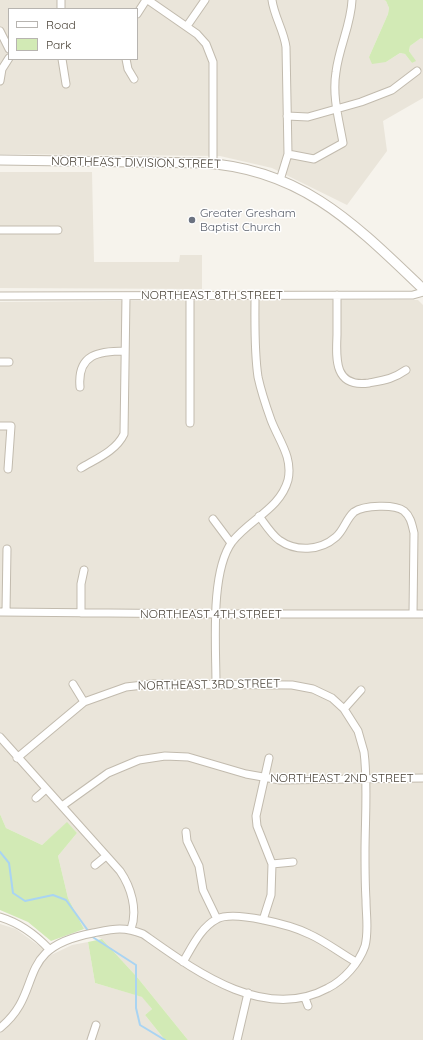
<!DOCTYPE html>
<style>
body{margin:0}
#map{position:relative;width:423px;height:1040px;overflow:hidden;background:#f6f3ec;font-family:Quicksand,sans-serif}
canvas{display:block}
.legend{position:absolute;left:8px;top:8px;width:130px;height:52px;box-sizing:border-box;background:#fff;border:1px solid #b7b4b0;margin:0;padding:5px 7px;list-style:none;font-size:12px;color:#4b4439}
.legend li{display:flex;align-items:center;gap:8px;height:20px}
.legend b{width:20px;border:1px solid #b7b4b0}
</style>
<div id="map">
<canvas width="423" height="1040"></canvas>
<ul class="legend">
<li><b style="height:5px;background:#fff"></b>Road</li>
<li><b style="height:11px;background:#d2eab5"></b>Park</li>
</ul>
</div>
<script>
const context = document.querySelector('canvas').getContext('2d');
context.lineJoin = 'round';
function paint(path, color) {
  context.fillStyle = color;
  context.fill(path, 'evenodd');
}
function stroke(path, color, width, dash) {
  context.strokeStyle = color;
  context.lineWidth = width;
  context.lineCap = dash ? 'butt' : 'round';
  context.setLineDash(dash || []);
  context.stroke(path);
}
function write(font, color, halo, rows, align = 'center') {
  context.font = font + ' Quicksand,sans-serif';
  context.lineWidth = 3;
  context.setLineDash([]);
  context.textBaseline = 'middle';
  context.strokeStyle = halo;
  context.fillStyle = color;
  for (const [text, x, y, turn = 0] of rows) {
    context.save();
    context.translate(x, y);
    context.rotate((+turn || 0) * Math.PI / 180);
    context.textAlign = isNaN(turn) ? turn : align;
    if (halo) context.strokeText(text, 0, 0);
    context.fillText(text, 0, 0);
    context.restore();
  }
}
paint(new Path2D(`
 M 0,0 L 384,0 L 386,1 L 389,8 L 388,14 L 369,57 L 386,62 L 400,53 L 405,54 L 412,63 L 415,61 L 409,51 L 410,46 L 421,38 L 423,39 L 423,98 L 383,121 L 387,151 L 347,205 L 272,168 L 220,156 L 0,154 ZM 9,9 L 137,9 L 137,59 L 9,59 Z
 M 0,172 L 92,172 L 94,262 L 179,262 L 180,255 L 202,255 L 202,289 L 0,288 Z
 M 221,300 L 418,300 L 423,305 L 423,1040 L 188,1040 L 137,977 L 102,939 L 84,929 L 68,898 L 58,856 L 77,833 L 67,823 L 42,845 L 6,828 L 0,814 L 0,302 Z
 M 0,924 L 16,929 L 42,948 L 49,956 L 72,945 L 88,942 L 95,983 L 143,997 L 152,1009 L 145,1015 L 165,1040 L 0,1040 Z`), '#eae5da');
paint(new Path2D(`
 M 384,0 L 423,0 L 423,39 L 421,38 L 410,46 L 409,51 L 416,61 L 412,63 L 405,54 L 400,53 L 386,62 L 372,64 L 369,57 L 388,14 L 389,8 L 386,1 Z
 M 0,814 L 6,828 L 42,845 L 67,822 L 77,833 L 58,856 L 68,898 L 84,929 L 51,941 L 28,922 L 0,910 Z
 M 102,939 L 137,977 L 188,1040 L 165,1040 L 145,1015 L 152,1009 L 142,997 L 95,983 L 88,942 Z`), '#d2eab5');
stroke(new Path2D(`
 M 0,852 L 9,863 L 13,893 L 25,901 L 53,895 L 66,900 L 89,932
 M 91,936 L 136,965 L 136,1008 L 140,1025 L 165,1040`), '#a9d4f2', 2);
const minor = new Path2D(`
 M 61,0 L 61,9
 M 148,0 L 197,34 L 206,44 L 213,62 L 213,163
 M 272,0 C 274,16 284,31 286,47 L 288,154 L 280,180
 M 137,14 L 146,0
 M 187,26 L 205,0
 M 0,31 L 9,49
 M 62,59 L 66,84
 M 126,59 L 128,69 L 134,79
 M 0,81 L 2,69 L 9,58
 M 287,116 L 308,117 L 361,102 L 392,90 L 417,71
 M 288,154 L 314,159 L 343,143 C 339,120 332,96 336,72 C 339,47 351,25 352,0
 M 0,230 L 58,230
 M 190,295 L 190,423
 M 337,295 C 337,308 337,322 337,335 C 336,359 334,388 369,383 C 385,380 393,379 406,370
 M 0,296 L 413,295 L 423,292
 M 0,362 L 9,362
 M 80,387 C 77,354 99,351 125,351
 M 0,426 L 11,426 L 8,469
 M 81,468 C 96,459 116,451 124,434 L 126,296
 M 259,516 C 265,524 271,534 279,540 C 296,552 320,551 336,537 C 344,530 346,519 354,512 C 364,505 395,504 404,511 C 411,517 412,525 414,533 L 413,614
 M 213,519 L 231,543
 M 0,612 L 217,614 L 423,614
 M 6,612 L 7,549
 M 81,613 L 81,584 L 84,570
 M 73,684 L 84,702
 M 216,684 C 216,646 210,572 232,542 C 250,519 280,509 288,480 C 293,457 279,441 271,420 C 266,406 261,391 258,377 C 254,350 255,322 255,295
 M 344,709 L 361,690
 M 0,737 L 120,871 C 131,887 138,910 131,929
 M 36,798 L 46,789
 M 62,806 L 108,773 L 139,760 L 165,756 L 188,757 L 246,774 L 280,780 L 423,778
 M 186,832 L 187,841 L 199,866 L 203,890 L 217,919
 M 272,864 L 293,862
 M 95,865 L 106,856
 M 0,917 C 20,923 35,934 49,949
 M 263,920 L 271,895 L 272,864 L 257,826 L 256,816 L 269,758
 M 183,962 C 192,947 201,927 217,919 C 234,910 291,925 309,934 C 325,941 340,953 356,962
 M 305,998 L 308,1006
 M 0,1028 C 46,991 12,948 93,933 C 113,929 123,926 143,934 C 194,970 264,1023 328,988 C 344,980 359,963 365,946 C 369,930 366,916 366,900 C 365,884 365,868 365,852 C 365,821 368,781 364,752 L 358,731 L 344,709 L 332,698 L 313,689 L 292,685 L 152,684 L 126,687 L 84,702 L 17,758
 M 91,1040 L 96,1025
 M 237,1040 L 248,993`);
const tertiary = new Path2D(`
 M 0,160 L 202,163 C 301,168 356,225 423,289`);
stroke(minor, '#c2bbae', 9);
stroke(tertiary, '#c2bbae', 11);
stroke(minor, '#fff', 7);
stroke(tertiary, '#fff', 9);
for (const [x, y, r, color] of [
 [192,220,4,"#6b7280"]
]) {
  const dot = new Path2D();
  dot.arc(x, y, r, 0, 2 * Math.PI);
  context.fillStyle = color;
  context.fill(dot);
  stroke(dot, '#fff', 1.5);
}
write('12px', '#4b4439', '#fff', [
 ["NORTHEAST DIVISION STREET",136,163,1],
 ["NORTHEAST 8TH STREET",212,295],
 ["NORTHEAST 4TH STREET",211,614],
 ["NORTHEAST 3RD STREET",209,685,-1],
 ["NORTHEAST 2ND STREET",342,778]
]);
write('12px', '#5b616d', '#fff', [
 ["Greater Gresham",200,213],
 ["Baptist Church",200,227]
], 'left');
</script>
